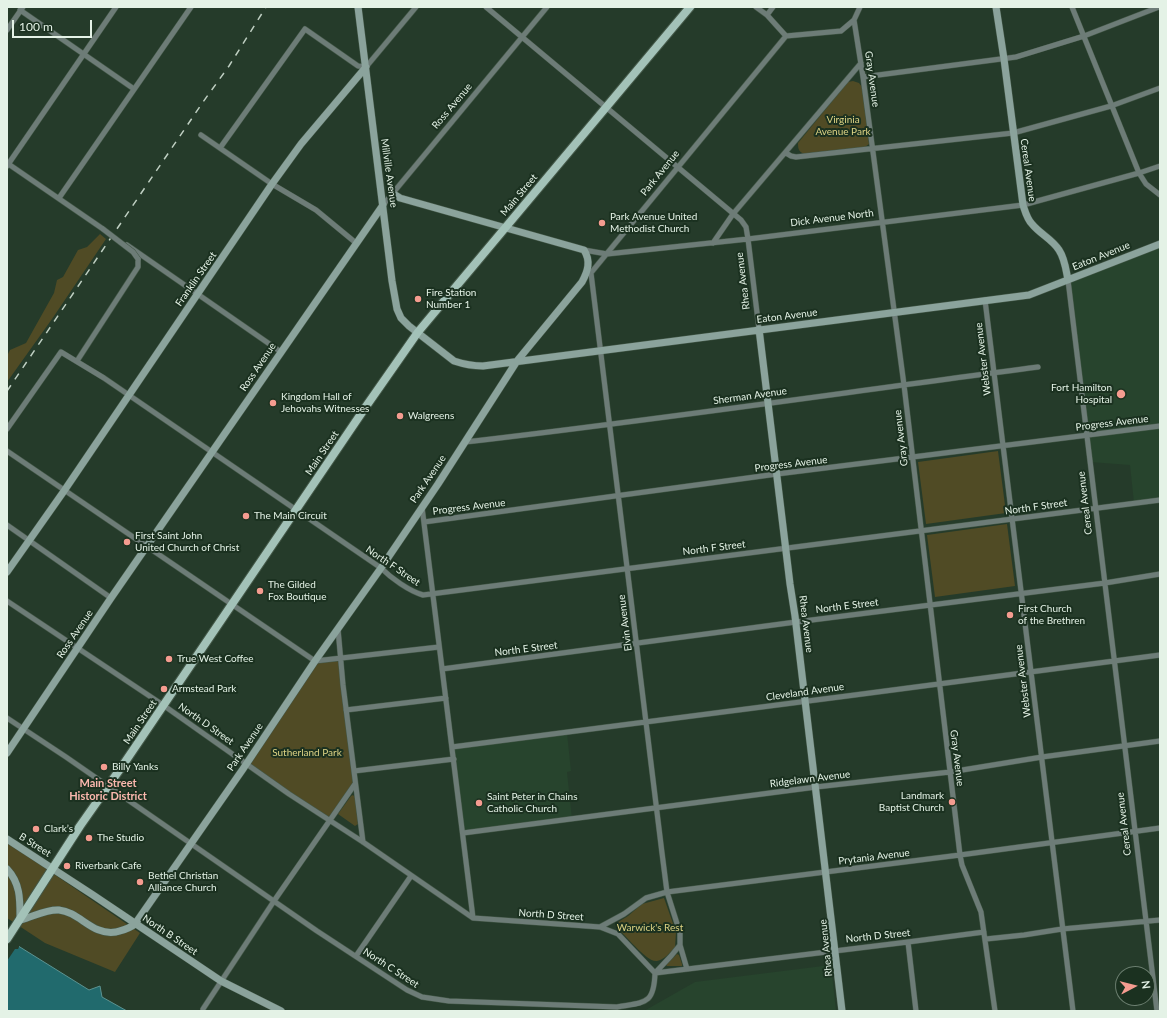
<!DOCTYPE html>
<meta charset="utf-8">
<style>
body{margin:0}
#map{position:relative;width:1167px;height:1018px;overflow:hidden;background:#253b2a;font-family:Lato,sans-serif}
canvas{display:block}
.frame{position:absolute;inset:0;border:8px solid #e4f2e6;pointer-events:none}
.north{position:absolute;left:1115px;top:966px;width:40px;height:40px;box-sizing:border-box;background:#1b3120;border:1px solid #6b7e6f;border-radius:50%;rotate:83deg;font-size:11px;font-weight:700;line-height:16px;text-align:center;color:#e4f2e6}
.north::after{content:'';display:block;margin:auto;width:14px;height:18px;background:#f59c90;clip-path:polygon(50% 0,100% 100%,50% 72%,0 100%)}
.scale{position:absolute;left:12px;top:20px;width:80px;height:18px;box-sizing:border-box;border:2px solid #e4f2e6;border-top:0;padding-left:5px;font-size:12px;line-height:14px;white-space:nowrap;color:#e4f2e6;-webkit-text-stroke:3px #1b3120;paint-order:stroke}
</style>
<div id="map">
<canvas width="1167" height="1018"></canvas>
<div class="frame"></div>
<div class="north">N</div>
<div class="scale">100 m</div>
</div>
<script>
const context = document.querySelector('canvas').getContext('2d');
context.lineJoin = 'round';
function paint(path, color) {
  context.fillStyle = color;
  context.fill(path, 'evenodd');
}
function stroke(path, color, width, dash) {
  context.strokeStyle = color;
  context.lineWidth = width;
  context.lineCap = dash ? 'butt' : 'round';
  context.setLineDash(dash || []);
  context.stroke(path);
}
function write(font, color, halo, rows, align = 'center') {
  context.font = font + ' Lato,sans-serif';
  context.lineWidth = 4;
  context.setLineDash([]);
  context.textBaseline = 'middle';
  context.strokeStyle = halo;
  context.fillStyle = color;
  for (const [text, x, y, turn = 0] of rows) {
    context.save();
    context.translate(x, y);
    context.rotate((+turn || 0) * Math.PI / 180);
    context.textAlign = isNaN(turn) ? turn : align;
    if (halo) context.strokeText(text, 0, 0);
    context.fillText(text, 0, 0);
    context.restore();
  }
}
paint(new Path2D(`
 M 1160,244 L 1160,500 L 1134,503 L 1130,465 L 1090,462 L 1068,280 Z
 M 567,733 L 571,771 L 567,772 L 572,819 L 463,833 L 452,747 Z
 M 831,965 L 836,1011 L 644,1011 L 695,982 Z`), '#27442d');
paint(new Path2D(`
 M 853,81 L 859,83 L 862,87 L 869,144 L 865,147 L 806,155 C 799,152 798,150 798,143 L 848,82 Z
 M 100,234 L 106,239 L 52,319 L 7,382 L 7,356 L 10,350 L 26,343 L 54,293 L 57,280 L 63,277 L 78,250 L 87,247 Z
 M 998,451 L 1006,513 L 926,524 L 918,462 Z
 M 1007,524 L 1015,586 L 935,597 L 927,535 Z
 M 341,659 L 355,784 L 331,820 L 247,763 L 315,661 Z
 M 353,795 L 355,797 L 358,824 L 355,826 L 338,814 L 351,796 Z
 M 7,842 L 140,933 L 115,972 L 45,943 L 7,918 Z
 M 664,898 L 676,932 L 675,948 C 670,952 664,960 657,961 C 647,963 625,934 616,927 L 615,924 L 628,916 L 642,904 Z
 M 677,954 L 679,955 L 682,964 L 682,966 L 667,966 L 666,965 Z`), '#504b25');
const water = new Path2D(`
 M 7,939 L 89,990 L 100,986 L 102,997 L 127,1011 L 7,1011 Z`);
paint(water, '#216a6d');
stroke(water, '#5c9391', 1);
paint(new Path2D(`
 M 7,937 L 19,944 L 19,947 L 18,949 L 15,949 L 7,961 Z`), '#253b2a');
const street = new Path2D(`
 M 486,7 L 741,220 L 746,227 L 748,239 L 759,329
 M 756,7 L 767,15 L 786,36
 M 1072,7 L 1139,173 L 1146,184 L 1160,195
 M 20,10 L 134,89
 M 767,15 L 773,7
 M 854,20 L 863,77 L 904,385 L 960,855 L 962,865 L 981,912 L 995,1011
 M 7,30 L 23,7
 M 863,77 L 1016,57 L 1084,36 L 1159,7
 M 201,135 L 272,184 L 316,210 L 356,243
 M 220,148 L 305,29 L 358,66 L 366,67 L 416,7
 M 786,153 L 791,156 L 796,157 L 1013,133 L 1111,106 L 1160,88
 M 7,163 L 103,229
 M 7,166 L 116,7
 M 59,198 L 191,7
 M 383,205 L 547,7
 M 713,243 L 733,214 L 861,63
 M 127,245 L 281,352
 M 584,250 L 607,254 L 748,239 L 1023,205 L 1139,173 L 1160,166
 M 591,273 L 662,853 L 667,892 L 680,933 L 680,945 L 687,969
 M 590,274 L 786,36 L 841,31 L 854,20 L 860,7
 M 1068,280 L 1157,1011
 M 985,300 L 1073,1011
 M 77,361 L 138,267 L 138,259
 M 7,429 L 61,352 L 104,378 L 381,568 C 391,578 409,591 423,595 L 1160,500
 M 465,442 C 656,420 847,392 1038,367
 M 7,451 L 315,661 L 439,647
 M 422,507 L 473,918
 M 424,522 L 777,474 L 1160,426
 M 7,525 L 111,598
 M 7,601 L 163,705 L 289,794 L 363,842 L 473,918 L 600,927 L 618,934 L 655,973
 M 338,629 L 343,685 L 363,842
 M 442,669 L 796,622 L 1105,583 L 1160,574
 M 346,710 L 446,698
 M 7,718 L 66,757 L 317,931 L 407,990 L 422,997 L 449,1001 L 617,1007 C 645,1002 654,1005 655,973 L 671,956 L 680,945
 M 452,747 C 688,718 924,685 1160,655
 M 354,771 L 454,759
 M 463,833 L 816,787 L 950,772 L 1042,757 L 1160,741
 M 600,927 L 624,914 L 646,898 L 667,892 L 960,855 L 1160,828
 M 986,939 L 1024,935 L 1062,929 L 1160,920
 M 908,942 L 916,1011
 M 356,956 L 411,876
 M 655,973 L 908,942 L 984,932
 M 203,1009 L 274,901 L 355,784`);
const secondary = new Path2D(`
 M 358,7 L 392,281 L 397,309 L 401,318 L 409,326 L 454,361 C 463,364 473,366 483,366 L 1029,295 L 1160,244
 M 996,7 L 1004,59 L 1023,205 C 1025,211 1027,219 1032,224 C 1040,234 1052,239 1059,250 C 1065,259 1066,270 1068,280
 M 759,329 L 790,584 L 795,616 L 842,1011
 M 7,572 L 64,491 L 272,184 L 301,144 L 366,67
 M 7,753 L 111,598 L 383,205
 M 7,839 L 93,895 L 221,981 L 281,1011
 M 7,869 C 21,884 20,901 20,920 C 33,917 46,909 59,910 C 80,912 92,936 116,932 C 123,930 129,929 135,924 L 243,769 L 315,661 L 381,568 L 438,484 L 517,361 L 582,282 C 588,271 591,261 584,250 L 400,198 L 392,193`);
const primary = new Path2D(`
 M 7,939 L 80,826 L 125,762 L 367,405 L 418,332 L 690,7`);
stroke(street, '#445848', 6);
stroke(secondary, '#445848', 8);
stroke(primary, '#445848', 10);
stroke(street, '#6d7c77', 5);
stroke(secondary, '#8ba39c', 7);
stroke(primary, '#a3c2b8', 8);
stroke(new Path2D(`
 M 7,391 L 203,102 L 229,66 L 266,7`), '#bfcfc2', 1.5, [7, 7]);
const streetBridge = new Path2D(`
 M 103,229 L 133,252 L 138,259`);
stroke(streetBridge, '#445848', 6, []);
stroke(streetBridge, '#6d7c77', 5);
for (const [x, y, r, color] of [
 [602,223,4,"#f59c90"],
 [418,299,4,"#f59c90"],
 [1121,394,5,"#f59c90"],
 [273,403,4,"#f59c90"],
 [400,416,4,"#f59c90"],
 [246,516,4,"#f59c90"],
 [127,542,4,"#f59c90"],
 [260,591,4,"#f59c90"],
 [1010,615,4,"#f59c90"],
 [169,659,4,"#f59c90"],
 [164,689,4,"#f59c90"],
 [104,767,4,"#f59c90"],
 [952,802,4,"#f59c90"],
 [479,803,4,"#f59c90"],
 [36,829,4,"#f59c90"],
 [89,838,4,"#f59c90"],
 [67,866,4,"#f59c90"],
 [140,882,4,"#f59c90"]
]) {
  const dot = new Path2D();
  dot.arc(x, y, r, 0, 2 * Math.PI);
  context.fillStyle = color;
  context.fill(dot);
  stroke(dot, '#1b3120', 1.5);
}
write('10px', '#e4f2e6', '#1b3120', [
 ["Gray Avenue",872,79,82],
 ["Ross Avenue",452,106,-50],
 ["Cereal Avenue",1028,170,82],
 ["Millville Avenue",389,173,82],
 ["Park Avenue",660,173,-51],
 ["Main Street",519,195,-50],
 ["Dick Avenue North",832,218,-7],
 ["Eaton Avenue",1101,256,-22],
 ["Franklin Street",196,279,-55],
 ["Rhea Avenue",743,281,-97],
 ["Eaton Avenue",787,316,-7],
 ["Webster Avenue",983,359,-97],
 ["Ross Avenue",258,367,-56],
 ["Sherman Avenue",750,396,-8],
 ["Progress Avenue",1112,423,-7],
 ["Gray Avenue",901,438,-97],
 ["Main Street",322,453,-56],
 ["Progress Avenue",791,464,-7],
 ["Park Avenue",428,479,-56],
 ["Cereal Avenue",1085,503,-97],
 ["Progress Avenue",469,507,-7],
 ["North F Street",1036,507,-8],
 ["North F Street",714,548,-7],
 ["North F Street",393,566,34],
 ["North E Street",847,606,-7],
 ["Elvin Avenue",625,623,-97],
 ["Rhea Avenue",806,624,83],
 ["Ross Avenue",75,634,-56],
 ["North E Street",526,649,-7],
 ["Webster Avenue",1023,681,-97],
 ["Cleveland Avenue",805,692,-8],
 ["Main Street",140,722,-56],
 ["North D Street",206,724,35],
 ["Park Avenue",245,747,-56],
 ["Gray Avenue",957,758,83],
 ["Ridgelawn Avenue",810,779,-7],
 ["Cereal Avenue",1124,824,-97],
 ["B Street",35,845,32],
 ["Prytania Avenue",874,857,-7],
 ["North D Street",551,915,4],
 ["North B Street",170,935,34],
 ["North D Street",878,936,-6],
 ["Rhea Avenue",826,948,-96],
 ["North C Street",391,968,33]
]);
write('10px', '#ddd384', '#1b3120', [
 ["Virginia",843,120],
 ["Avenue Park",843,132],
 ["Sutherland Park",307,753],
 ["Warwick's Rest",650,928]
]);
write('10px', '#e4f2e6', '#1b3120', [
 ["Park Avenue United",610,217],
 ["Methodist Church",610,229],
 ["Fire Station",426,293],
 ["Number 1",426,305],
 ["Fort Hamilton",1112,388,"right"],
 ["Hospital",1112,400,"right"],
 ["Kingdom Hall of",281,397],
 ["Jehovahs Witnesses",281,409],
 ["Walgreens",408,416],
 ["The Main Circuit",254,516],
 ["First Saint John",135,536],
 ["United Church of Christ",135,548],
 ["The Gilded",268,585],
 ["Fox Boutique",268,597],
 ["First Church",1018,609],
 ["of the Brethren",1018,621],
 ["True West Coffee",177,659],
 ["Armstead Park",172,689],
 ["Billy Yanks",112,767],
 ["Landmark",944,796,"right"],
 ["Baptist Church",944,808,"right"],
 ["Saint Peter in Chains",487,797],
 ["Catholic Church",487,809],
 ["Clark’s",44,829],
 ["The Studio",97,838],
 ["Riverbank Cafe",75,866],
 ["Bethel Christian",148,876],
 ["Alliance Church",148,888]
], 'left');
write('bold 11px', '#fbb8ae', '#1b3120', [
 ["Main Street",108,783],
 ["Historic District",108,796]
]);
</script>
